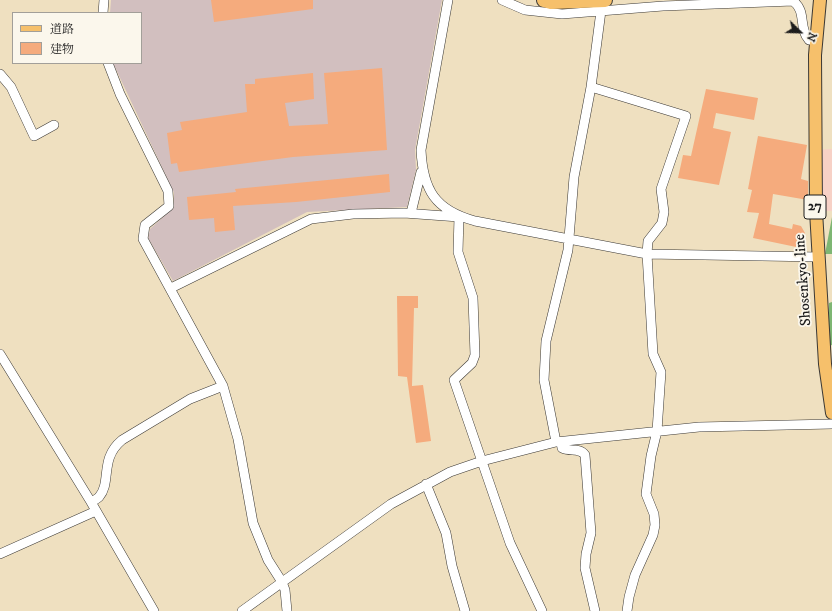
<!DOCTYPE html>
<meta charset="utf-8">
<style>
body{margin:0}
#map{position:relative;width:832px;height:611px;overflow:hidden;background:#efe0c0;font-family:"IM FELL DW Pica","Noto Serif JP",serif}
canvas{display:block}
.legend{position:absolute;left:12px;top:12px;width:130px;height:52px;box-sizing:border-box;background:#fbf7ec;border:1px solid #a29f99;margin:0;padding:5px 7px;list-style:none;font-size:12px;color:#1c1c1c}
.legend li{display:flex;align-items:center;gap:8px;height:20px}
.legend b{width:20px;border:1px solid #a29f99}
.north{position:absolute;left:780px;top:12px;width:40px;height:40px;-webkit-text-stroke:3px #fbf7ec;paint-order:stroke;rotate:113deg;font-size:11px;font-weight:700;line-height:16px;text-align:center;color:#1c1c1c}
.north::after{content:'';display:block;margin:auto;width:14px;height:18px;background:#1c1c1c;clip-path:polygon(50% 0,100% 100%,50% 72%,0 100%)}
</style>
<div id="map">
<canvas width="832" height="611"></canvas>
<ul class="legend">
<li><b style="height:5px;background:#f6c06b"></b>道路</li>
<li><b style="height:11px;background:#f5ab7d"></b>建物</li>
</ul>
<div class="north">N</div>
</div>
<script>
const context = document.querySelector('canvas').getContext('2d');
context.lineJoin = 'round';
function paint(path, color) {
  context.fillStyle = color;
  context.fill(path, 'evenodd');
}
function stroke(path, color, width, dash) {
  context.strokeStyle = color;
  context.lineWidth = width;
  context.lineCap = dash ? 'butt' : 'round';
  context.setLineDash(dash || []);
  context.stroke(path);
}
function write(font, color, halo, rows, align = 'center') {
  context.font = font + ' "IM FELL DW Pica",serif';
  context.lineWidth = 3.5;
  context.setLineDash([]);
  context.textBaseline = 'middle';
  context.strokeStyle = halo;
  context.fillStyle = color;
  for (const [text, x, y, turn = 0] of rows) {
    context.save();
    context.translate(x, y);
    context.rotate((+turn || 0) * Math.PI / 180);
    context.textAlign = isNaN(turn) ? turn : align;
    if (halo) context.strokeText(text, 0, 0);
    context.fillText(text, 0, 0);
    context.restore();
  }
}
paint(new Path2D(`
 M 832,149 L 832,211 L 816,211 L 814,150 Z`), '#f7d1c6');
paint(new Path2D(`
 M 111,0 L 442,0 L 415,150 L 416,170 L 407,207 L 307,212 L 173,281 L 148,238 L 150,229 L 174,207 L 174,193 L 113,63 L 141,63 L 141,13 L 110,13 Z`), '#d2bfbf');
paint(new Path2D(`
 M 832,217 L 832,254 L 825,254 Z
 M 832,302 L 832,345 L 829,346 L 829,303 Z`), '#7eb673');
paint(new Path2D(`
 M 211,0 L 313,0 L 313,9 L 214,22 Z
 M 382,68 L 387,150 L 293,157 L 179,172 L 177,163 L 171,164 L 167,133 L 182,130 L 180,122 L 247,112 L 245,84 L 255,84 L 255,79 L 313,73 L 314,99 L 285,103 L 289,126 L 328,124 L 324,73 Z
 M 706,89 L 758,98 L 754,120 L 716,113 L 713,128 L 731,132 L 719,185 L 678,178 L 683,155 L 691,156 Z
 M 758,136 L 807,145 L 801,179 L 808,181 L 808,200 L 773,194 L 769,224 L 792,229 L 793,224 L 801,226 L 805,233 L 801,248 L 753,238 L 759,213 L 747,212 L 752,190 L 748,189 Z
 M 389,174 L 390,192 L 296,202 L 233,206 L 235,230 L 215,232 L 214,218 L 189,220 L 187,197 L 236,192 L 235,189 Z
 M 397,296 L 418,296 L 418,308 L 414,308 L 412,386 L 423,385 L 431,441 L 416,443 L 407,377 L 398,376 Z`), '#f5ab7d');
const minor = new Path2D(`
 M 448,0 L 421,150 C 423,190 435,210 475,221 L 647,254 L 819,257
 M 502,0 L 525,10 L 562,14 L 663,6 L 793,1 C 807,11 798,28 809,40 L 816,40
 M 103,13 L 104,0
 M 108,63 L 120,94 L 168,191 L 169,206 L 145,225 L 143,239 L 223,386 L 238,439 L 253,523 L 268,560 L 282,582 L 285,590 L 287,611
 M 0,74 L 11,87 L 34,136 L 54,125
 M 591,87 L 686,116 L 661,189 L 664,212 L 662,223 L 648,241 L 647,254 L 653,354 L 661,372 L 657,431 L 651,456 L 646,494 L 654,514 L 655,525 L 653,535 L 635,575 L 629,597 L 627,611
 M 411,213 L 421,172
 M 171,288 L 311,219 L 353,214 L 404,213 L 459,217 L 458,252 L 473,298 L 475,355 L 472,363 L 454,380 L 510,543 L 542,611
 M 0,354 L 91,502 L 154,611
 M 556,442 L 544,380 L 546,341 L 568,250 L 574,177 L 591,87 L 601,11
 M 561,442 L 562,448 C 570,452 580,447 585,455 L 591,533 L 586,554 L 585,568 L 595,611
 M 426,484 L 446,533 L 452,566 L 465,611
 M 91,502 C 93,501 97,499 99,497 C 112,482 99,459 122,440 L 190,399 L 223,386
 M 0,554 L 96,511
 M 242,611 L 391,504 L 450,472 L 482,461 L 556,442 L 699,427 L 832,424`);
const major = new Path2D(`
 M 820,0 L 815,55 L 816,211 L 825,364 L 832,413`);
const highway = new Path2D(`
 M 544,0 L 551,2 L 605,0`);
stroke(minor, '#3c3935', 10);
stroke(major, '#3c3935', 14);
stroke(highway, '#3c3935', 16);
stroke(minor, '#fff', 9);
stroke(major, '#f6c06b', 12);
stroke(highway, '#f6c06b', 14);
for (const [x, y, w] of [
 [815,207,22]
]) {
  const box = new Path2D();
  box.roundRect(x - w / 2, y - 12, w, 24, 3);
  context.fillStyle = '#fbf7ec';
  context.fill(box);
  stroke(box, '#1c1c1c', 1);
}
write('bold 14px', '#1c1c1c', null, [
 ["27",815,207]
]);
write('15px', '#1c1c1c', '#fbf7ec', [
 ["Shosenkyo-line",804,280,-94]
]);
</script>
